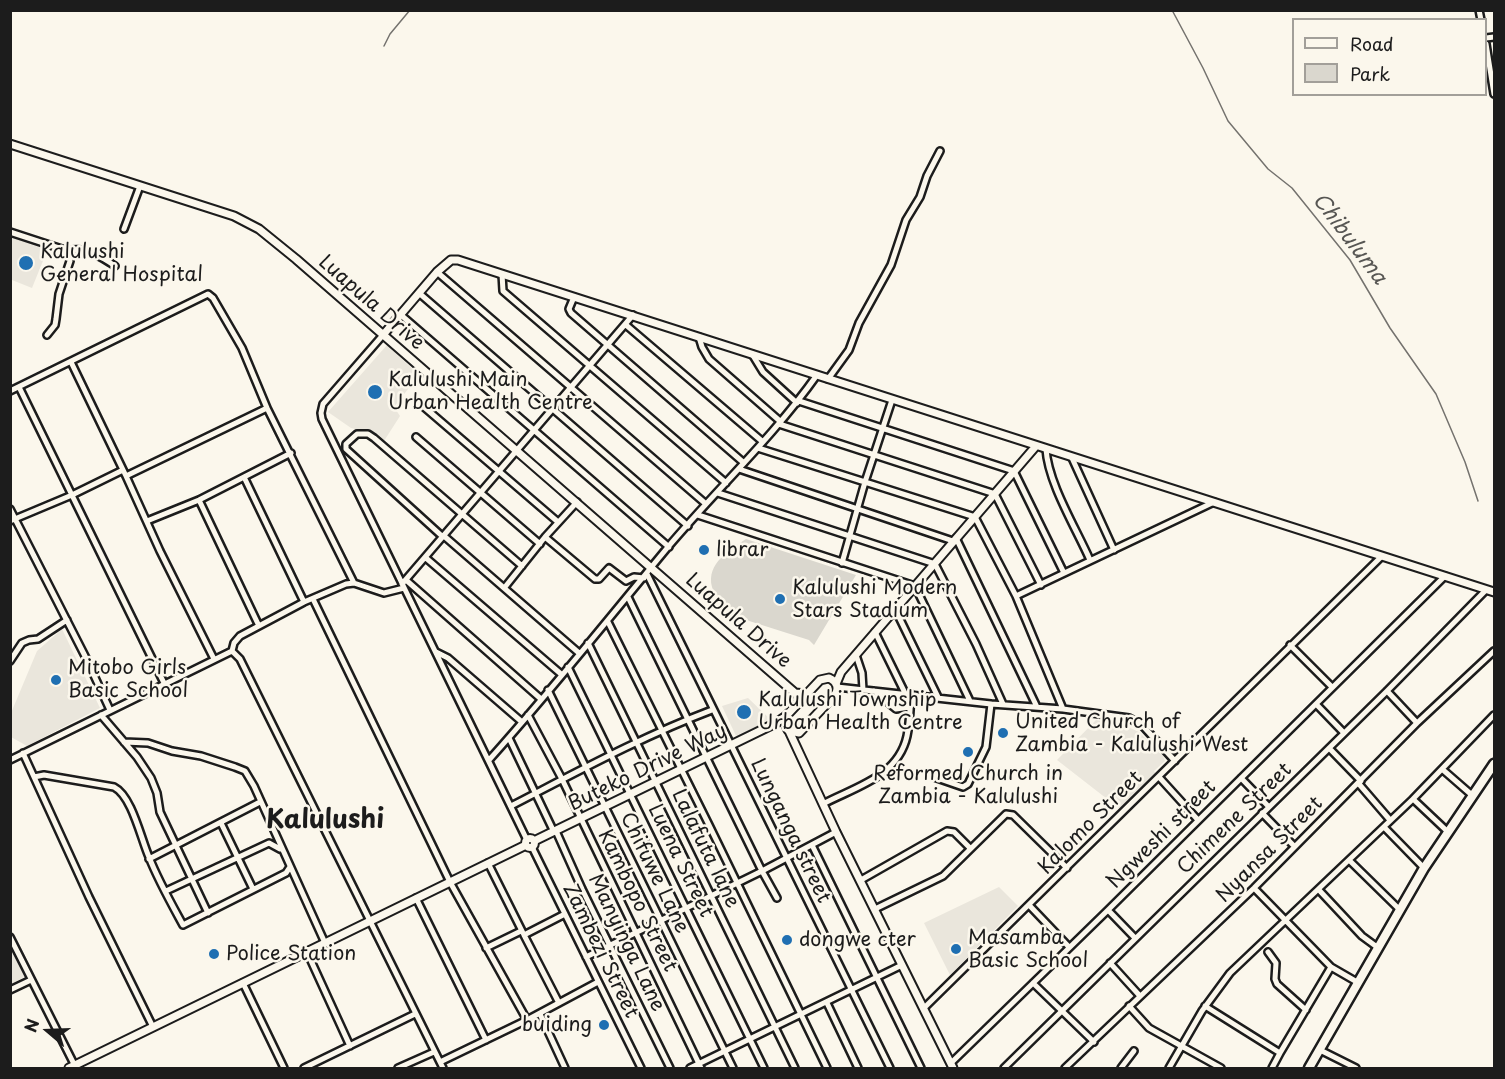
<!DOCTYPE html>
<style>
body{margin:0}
#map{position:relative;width:1505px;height:1079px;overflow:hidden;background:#fbf7ec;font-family:"Playpen Sans",sans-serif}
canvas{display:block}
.frame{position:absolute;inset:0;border:12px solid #1c1c1c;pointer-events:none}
.legend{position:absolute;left:1292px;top:18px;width:195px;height:78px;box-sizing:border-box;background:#fbf7ec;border:2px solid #a29f99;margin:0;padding:8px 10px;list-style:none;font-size:18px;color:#1c1c1c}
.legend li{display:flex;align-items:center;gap:12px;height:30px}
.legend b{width:30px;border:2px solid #a29f99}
.north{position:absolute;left:18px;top:1001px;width:60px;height:60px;-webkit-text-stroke:4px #fbf7ec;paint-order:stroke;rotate:289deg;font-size:16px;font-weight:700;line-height:24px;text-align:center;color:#1c1c1c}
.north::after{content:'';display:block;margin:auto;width:21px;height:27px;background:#1c1c1c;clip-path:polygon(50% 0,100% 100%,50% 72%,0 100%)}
</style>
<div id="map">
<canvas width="1505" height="1079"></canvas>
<div class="frame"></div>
<ul class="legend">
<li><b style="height:8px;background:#fbf7ec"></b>Road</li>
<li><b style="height:16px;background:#dad7ce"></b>Park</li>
</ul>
<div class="north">N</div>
</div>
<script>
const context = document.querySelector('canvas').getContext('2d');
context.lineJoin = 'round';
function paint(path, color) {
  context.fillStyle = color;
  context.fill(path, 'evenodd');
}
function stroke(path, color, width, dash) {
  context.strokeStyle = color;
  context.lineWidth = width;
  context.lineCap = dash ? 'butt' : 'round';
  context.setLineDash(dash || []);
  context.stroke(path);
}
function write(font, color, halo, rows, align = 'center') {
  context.font = font + ' "Playpen Sans",sans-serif';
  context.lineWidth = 5;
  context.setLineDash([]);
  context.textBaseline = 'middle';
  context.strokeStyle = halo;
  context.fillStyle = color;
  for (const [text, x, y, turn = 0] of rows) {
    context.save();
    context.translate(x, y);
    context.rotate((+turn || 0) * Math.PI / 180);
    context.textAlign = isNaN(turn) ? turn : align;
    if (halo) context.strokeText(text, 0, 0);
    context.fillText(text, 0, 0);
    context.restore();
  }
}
paint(new Path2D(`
 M 11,233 L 49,246 L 32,288 L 12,280 L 11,283 Z
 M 387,345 L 419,375 L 394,407 L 400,416 L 384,441 L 375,434 L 351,428 L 328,412 Z
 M 62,629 L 100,708 L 27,746 L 11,737 L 11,713 L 37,651 Z
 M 748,698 L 770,719 L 737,738 L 722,706 Z
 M 1096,720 L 1126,726 L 1139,732 L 1163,756 L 1165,761 L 1154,771 L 1156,774 L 1120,809 L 1057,760 Z
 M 999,887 L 1018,906 L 950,975 L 924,923 Z
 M 11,950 L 24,977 L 11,984 L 10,984 Z`), '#eae6dc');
paint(new Path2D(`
 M 746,539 L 856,575 L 814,645 L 809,640 L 724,613 C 720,605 714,595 712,587 C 706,563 730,550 746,539 Z`), '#dad7ce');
stroke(new Path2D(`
 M 1172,10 L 1203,68 L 1228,121 L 1268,169 L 1292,188 L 1350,260 L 1390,328 L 1436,394 L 1465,462 L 1478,501
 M 384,46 L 390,34 L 410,10`), '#74726e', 1.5);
const street = new Path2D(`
 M 1479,10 L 1481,20
 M 1486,38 L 1494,37
 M 1486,44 L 1494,94
 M 124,229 L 140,186
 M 10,232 L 68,251 L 70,261 L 59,294 L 56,319 L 55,325 L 47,335
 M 68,251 C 85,246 102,257 115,266
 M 437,272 L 706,504
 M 502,274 L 503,291 L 726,483
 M 419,293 L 688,526
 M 574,297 L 569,309 L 571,313 L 744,463
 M 401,315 L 669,547
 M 626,325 L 763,442
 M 383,335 L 323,404 L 321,413 L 322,419 L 527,840
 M 699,337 L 702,347 L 709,359 L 781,422
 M 752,354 L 763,372 L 797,403
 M 71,362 L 126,476 L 160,551 L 214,659
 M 828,379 L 849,350 L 859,323 L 891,265 L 906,220 L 920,197 L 927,176 L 940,151
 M 19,387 L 164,683
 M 10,391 L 208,294 L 213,298 L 242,348 L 267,408
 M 417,401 L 558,522
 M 799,401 L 1014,471 L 1064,573
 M 779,424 L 995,494 L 1041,585
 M 416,437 L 540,544
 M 758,448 L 975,517 L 1016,596 L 1063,709
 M 1046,449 C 1048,483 1076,528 1090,560
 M 1072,458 L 1114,550
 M 739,469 L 953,541
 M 126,476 L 267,408 L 354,583
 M 244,477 L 304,602
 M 718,493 L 935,564 L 976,644 L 1003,704
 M 199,500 L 259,626
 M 10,509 L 86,658 L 110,710
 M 698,515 L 915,586 L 970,701
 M 10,521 L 72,495 L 123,470
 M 147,521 L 199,500 L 291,453
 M 444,536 L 579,653
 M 443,537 L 346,449 L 346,444 L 357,434 L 368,434 L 374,438 L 522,566
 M 545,537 L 595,579 L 599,579 L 609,568 L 626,581 L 634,577 L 644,578
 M 956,538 L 1037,707
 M 426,558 L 561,674
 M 842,563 L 865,482 L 892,400
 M 647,574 L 890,1068
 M 406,580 L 541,699
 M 402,584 L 633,315
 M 505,587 L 545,537 L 577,502
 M 1016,596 L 1214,502
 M 628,597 L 762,871 L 777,898
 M 313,599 L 450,882 L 527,1020
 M 895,609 L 938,697
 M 608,622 L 709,825 L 827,1068
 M 875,632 L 905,693
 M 588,643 L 795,1068
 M 1290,645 L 1332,687
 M 232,651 L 240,659 L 443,1068
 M 436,652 L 448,658 L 522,722
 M 856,655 L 862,673 L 863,690
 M 10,661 L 22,643 L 29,640 L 38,639 L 67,620
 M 568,667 L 764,1068
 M 837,687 L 991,704 L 1063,709 L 1129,718 L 1142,725 L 1175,761
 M 548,690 L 733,1068
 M 874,691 L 896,709 L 910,707
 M 1387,691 L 1417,723
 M 1316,704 L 1344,733
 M 101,715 L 137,757 L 151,778 L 157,793 L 160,812 L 208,913
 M 528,715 L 562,779 L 701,1068
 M 509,738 L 554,832
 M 124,742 L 148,743 L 172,751 L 201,756 L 235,767 L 245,771 L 254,786 L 325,943
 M 1329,748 L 1361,781
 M 23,753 L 89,897 L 153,1027
 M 10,760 L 232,651 L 234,643 L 240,636 L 304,602 L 346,584 L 354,583 L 384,593 L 404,588
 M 489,760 C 551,691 609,618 668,547 C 717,489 773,437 817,375
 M 1442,769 L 1473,796
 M 34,777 L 44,775 L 114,787 C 132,796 141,839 149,857 C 158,880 171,903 183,925 L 286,873 L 290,867
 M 934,777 L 963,787 L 968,784 L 986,747 L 991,704
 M 1159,777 L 1198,820
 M 1241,778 L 1269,807
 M 1359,784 L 1390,820
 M 1413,799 L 1448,832
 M 823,804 C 855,787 898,777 907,736 C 910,722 910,708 911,694
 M 511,806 C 577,772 643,736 712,710
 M 1262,813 L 1294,846
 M 221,823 L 253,889
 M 1384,827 L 1424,868
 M 556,831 L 582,889 L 670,1068
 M 812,845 L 921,1068
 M 532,847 L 641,1068
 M 149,859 L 260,802
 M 1349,860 L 1399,909
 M 488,863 L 524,935 L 565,914
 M 861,880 L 947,831 L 954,832 L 970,848
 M 1254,888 L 1331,967
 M 1319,890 L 1362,936 L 1377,947
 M 166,891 L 269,843 L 280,849
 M 416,898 L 486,1040
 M 1029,905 L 1069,947
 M 875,909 L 943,876 L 1006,814 L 1013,815 L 1067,868
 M 1108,910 L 1135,938
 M 524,935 L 559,1003
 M 10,937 L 76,1068
 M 486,948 L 521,931
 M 307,952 L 350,1046
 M 1268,952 L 1276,963 L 1275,979 L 1277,984 L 1306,1010
 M 586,957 L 762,871 L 836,832
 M 1110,963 L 1140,996
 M 243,983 L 284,1068
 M 1033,983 L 1094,1042
 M 10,990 L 31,980
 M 827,1003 L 858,1068
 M 1129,1006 L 1149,1028 L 1221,1068
 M 1205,1006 L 1280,1053 L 1272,1068
 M 924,1008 L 1381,557
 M 540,1014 L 565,1068
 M 1320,1050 L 1356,1068
 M 1280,1053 L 1331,967 L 1357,982
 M 440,1062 L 527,1020 L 598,982
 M 951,1063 L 1108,910 L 1445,576
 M 304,1068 L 415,1014
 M 398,1068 L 434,1052
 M 690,1068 L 902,965
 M 1004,1068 L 1387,691 L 1486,590
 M 1065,1068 L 1254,888 L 1417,723 L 1494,651
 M 1121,1068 L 1134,1051
 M 1169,1068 L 1202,1011 L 1230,973 L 1413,799 L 1494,715`);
const secondary = new Path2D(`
 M 10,144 L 234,216 L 259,229 L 296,259 L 795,693 L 807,694
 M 383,335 L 437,272 L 451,260 L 458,260 L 1494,592
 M 836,684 L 841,672 L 1036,446
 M 789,731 L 836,832 L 953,1068
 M525.5 843a4.5 4.5 0 1 1 9 0a4.5 4.5 0 1 1-9 0Z
 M 534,841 L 776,723 L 786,716 L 820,680 L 829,678 C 838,682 839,689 834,696 L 799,733 L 788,730 L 785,723 L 786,716
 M 69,1068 L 526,845`);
const primary = new Path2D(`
 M 1309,1068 L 1424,868 L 1494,764`);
stroke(street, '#1c1c1c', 10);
stroke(secondary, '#1c1c1c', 11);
stroke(primary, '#1c1c1c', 13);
stroke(street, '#fbf7ec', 5);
stroke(secondary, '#fbf7ec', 7);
stroke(primary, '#fbf7ec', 8);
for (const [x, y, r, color] of [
 [26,263,8,"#1f6fb2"],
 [375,392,8,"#1f6fb2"],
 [704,550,6,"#1f6fb2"],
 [780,599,6,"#1f6fb2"],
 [56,680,6,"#1f6fb2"],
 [744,712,8,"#1f6fb2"],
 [1003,733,6,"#1f6fb2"],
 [968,752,6,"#1f6fb2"],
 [787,940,6,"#1f6fb2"],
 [956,949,6,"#1f6fb2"],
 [214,954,6,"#1f6fb2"],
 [604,1025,6,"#1f6fb2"]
]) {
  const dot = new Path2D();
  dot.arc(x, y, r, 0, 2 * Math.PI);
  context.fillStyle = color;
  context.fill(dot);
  stroke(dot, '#fbf7ec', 2);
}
write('20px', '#1c1c1c', '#fbf7ec', [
 ["Kalulushi",40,252],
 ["General Hospital",40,275],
 ["Kalulushi Main",388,380],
 ["Urban Health Centre",388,403],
 ["librar",716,550],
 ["Kalulushi Modern",792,588],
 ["Stars Stadium",792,611],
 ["Mitobo Girls",68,668],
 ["Basic School",68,691],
 ["Kalulushi Township",758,700],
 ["Urban Health Centre",758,723],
 ["United Church of",1015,722],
 ["Zambia - Kalulushi West",1015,745],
 ["Reformed Church in",968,774,"center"],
 ["Zambia - Kalulushi",968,797,"center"],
 ["Masamba",968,938],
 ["Basic School",968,961],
 ["dongwe cter",799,940],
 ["Police Station",226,954],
 ["buiding",592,1025,"right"]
], 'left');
write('20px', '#1c1c1c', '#fbf7ec', [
 ["Luapula Drive",371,303,41],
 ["Luapula Drive",738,621,41],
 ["Buteko Drive Way",648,768,-26],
 ["Chimene Street",1235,819,-44],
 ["Kalomo Street",1091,823,-45],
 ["Lunganga street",790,831,64],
 ["Ngweshi street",1162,835,-45],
 ["Lalafuta lane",705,849,64],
 ["Nyansa Street",1270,850,-45],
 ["Luena Street",680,861,64],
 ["Chifuwe Lane",654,873,64],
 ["Kambopo Street",637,901,64],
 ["Manyinga Lane",626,943,64],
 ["Zambezi Street",600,951,64]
]);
write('italic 21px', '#575653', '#fbf7ec', [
 ["Chibuluma",1349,239,53]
]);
write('bold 26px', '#1c1c1c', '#fbf7ec', [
 ["Kalulushi",325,821]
]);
</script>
